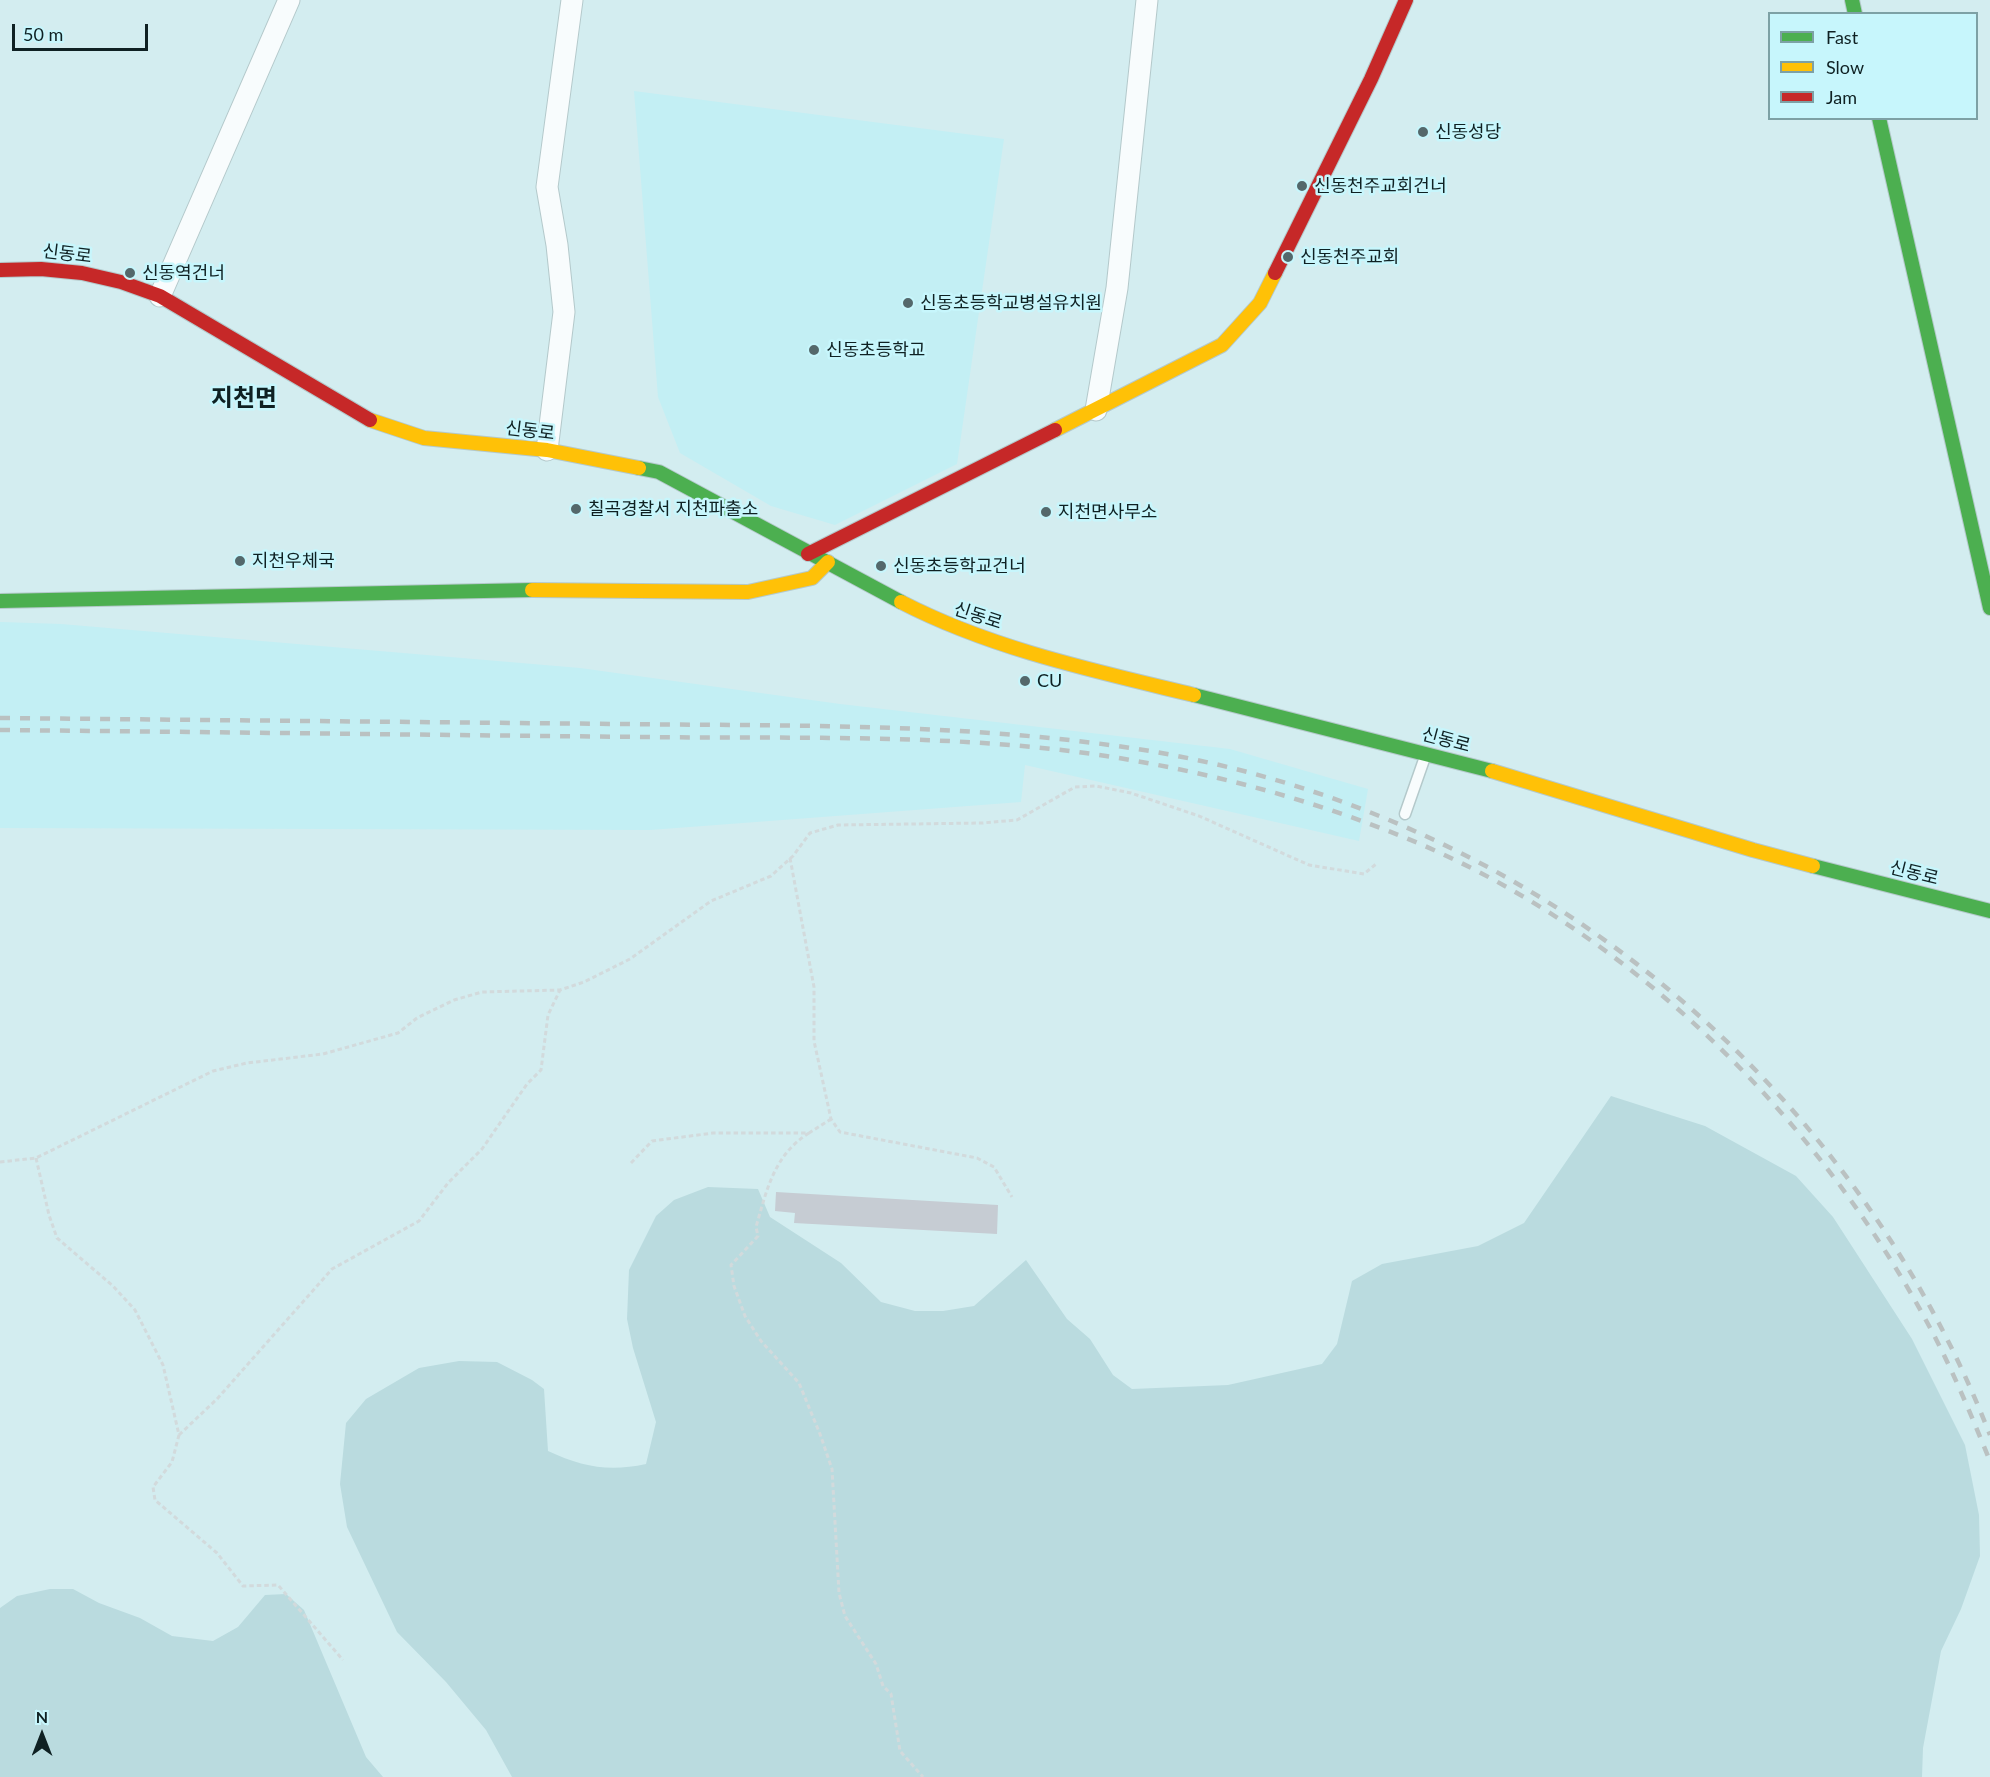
<!DOCTYPE html>
<meta charset="utf-8">
<style>
body{margin:0}
#map{position:relative;width:1990px;height:1777px;overflow:hidden;background:#d3edf0;font-family:Lato,sans-serif}
canvas{display:block}
.legend{position:absolute;left:1768px;top:12px;width:210px;height:108px;box-sizing:border-box;background:#c7f6fc;border:2px solid #7da1a5;margin:0;padding:8px 10px;list-style:none;font-size:18px;color:#0f2123}
.legend li{display:flex;align-items:center;gap:12px;height:30px}
.legend b{width:30px;border:2px solid #7da1a5}
.north{position:absolute;left:12px;top:1705px;width:60px;height:60px;-webkit-text-stroke:4px #c7f6fc;paint-order:stroke;rotate:0deg;font-size:16px;font-weight:700;line-height:24px;text-align:center;color:#0f2123}
.north::after{content:'';display:block;margin:auto;width:21px;height:27px;background:#0f2123;clip-path:polygon(50% 0,100% 100%,50% 72%,0 100%)}
.scale{position:absolute;left:12px;top:24px;width:136px;height:27px;box-sizing:border-box;border:3px solid #0f2123;border-top:0;padding-left:8px;font-size:18px;line-height:21px;white-space:nowrap;color:#0f2123;-webkit-text-stroke:4px #c7f6fc;paint-order:stroke}
</style>
<div id="map">
<canvas width="1990" height="1777"></canvas>
<ul class="legend">
<li><b style="height:8px;background:#4caf50"></b>Fast</li>
<li><b style="height:8px;background:#ffc107"></b>Slow</li>
<li><b style="height:8px;background:#c62828"></b>Jam</li>
</ul>
<div class="north">N</div>
<div class="scale">50 m</div>
</div>
<script>
const context = document.querySelector('canvas').getContext('2d');
context.lineJoin = 'round';
function paint(path, color) {
  context.fillStyle = color;
  context.fill(path, 'evenodd');
}
function stroke(path, color, width, dash) {
  context.strokeStyle = color;
  context.lineWidth = width;
  context.lineCap = dash ? 'butt' : 'round';
  context.setLineDash(dash || []);
  context.stroke(path);
}
function write(font, color, halo, rows, align = 'center') {
  context.font = font + ' Lato,"Noto Sans KR",sans-serif';
  context.lineWidth = 5;
  context.setLineDash([]);
  context.textBaseline = 'middle';
  context.strokeStyle = halo;
  context.fillStyle = color;
  for (const [text, x, y, turn = 0] of rows) {
    context.save();
    context.translate(x, y);
    context.rotate((+turn || 0) * Math.PI / 180);
    context.textAlign = isNaN(turn) ? turn : align;
    if (halo) context.strokeText(text, 0, 0);
    context.fillText(text, 0, 0);
    context.restore();
  }
}
paint(new Path2D(`
 M 634,91 L 1004,139 L 957,464 L 835,525 L 771,506 L 680,453 L 658,397 Z
 M 0,622 L 61,624 L 580,668 L 840,704 L 1230,749 L 1368,789 L 1359,841 L 1025,765 L 1021,802 L 650,830 L 0,828 Z`), '#c3eff4');
paint(new Path2D(`
 M 1611,1096 L 1705,1126 L 1796,1176 L 1833,1217 L 1912,1339 L 1965,1445 L 1979,1515 L 1980,1556 L 1961,1609 L 1941,1651 L 1923,1748 L 1922,1777 L 512,1777 L 486,1730 L 446,1682 L 397,1632 L 347,1527 L 340,1484 L 346,1423 L 366,1399 L 419,1368 L 459,1361 L 497,1362 L 532,1380 L 544,1389 L 548,1451 C 582,1467 609,1472 646,1464 L 656,1422 L 633,1348 L 627,1319 L 629,1270 L 656,1216 L 674,1200 L 708,1187 L 758,1189 L 770,1217 L 841,1263 L 881,1302 L 915,1311 L 943,1311 L 974,1306 L 1026,1260 L 1067,1319 L 1090,1339 L 1113,1375 L 1132,1389 L 1228,1385 L 1322,1364 L 1337,1344 L 1352,1281 L 1382,1264 L 1478,1246 L 1524,1223 Z
 M 50,1589 L 73,1589 L 99,1603 L 140,1618 L 172,1636 L 213,1641 L 238,1627 L 265,1595 L 286,1594 L 304,1610 L 366,1757 L 383,1777 L 0,1777 L 0,1608 L 17,1596 Z`), '#badbdf');
paint(new Path2D(`
 M 776,1192 L 998,1205 L 997,1234 L 794,1223 L 795,1213 L 775,1211 Z`), '#c6ccd3');
const lane = new Path2D(`
 M 1405,814 L 1426,754`);
const street = new Path2D(`
 M 160,296 L 289,0
 M 1096,410 L 1117,288 L 1147,0
 M 547,450 L 564,312 L 557,245 L 547,187 L 572,0`);
const fast = new Path2D(`
 M 1852,0 L 1855,14
 M 1879,118 L 1990,608
 M 639,468 L 659,472 L 901,602
 M 0,601 L 532,590
 M 1194,695 L 1492,771
 M 1813,866 L 1990,911`);
const slow = new Path2D(`
 M 370,420 L 424,438 L 547,450 L 639,468
 M 1055,430 L 1222,345 L 1260,303 L 1275,273
 M 532,590 L 748,592 L 812,578 L 828,562
 M 901,602 C 992,649 1095,671 1194,695
 M 1492,771 L 1753,850 L 1813,866`);
const jam = new Path2D(`
 M 0,270 L 41,269 L 82,273 L 121,282 L 160,296 L 370,420
 M 1275,273 L 1371,79 L 1406,0
 M 808,554 L 1055,430`);
stroke(lane, '#b4c9cb', 13);
stroke(street, '#b4c9cb', 23);
stroke(fast, '#b4c9cb', 16);
stroke(slow, '#b4c9cb', 16);
stroke(jam, '#b4c9cb', 16);
stroke(new Path2D(`
 M 790,858 L 814,987 L 814,1041 L 831,1119 L 840,1132 L 977,1158 L 994,1167 L 1012,1197
 M 809,1133 C 774,1155 767,1189 756,1227 L 758,1236 L 731,1265 L 734,1286 L 745,1316 L 761,1341 L 799,1383 L 820,1434 L 832,1469 L 839,1593 L 845,1616 L 876,1664 L 883,1686 L 891,1694 L 900,1751 L 923,1777
 M 36,1158 L 49,1215 L 57,1238 L 113,1286 L 135,1310 L 163,1365 L 179,1435 L 172,1462 L 153,1487 L 155,1500 L 217,1553 L 243,1586 L 278,1585 L 343,1660
 M 0,1162 L 36,1158 L 213,1071 L 247,1063 L 323,1054 L 398,1033 L 417,1018 L 454,1000 L 482,992 L 560,990 L 584,982 L 630,959 L 711,901 L 771,876 L 793,856 L 810,833 L 838,825 L 982,823 L 1017,820 L 1075,787 L 1096,786 L 1131,793 L 1199,816 L 1309,865 L 1364,874 L 1376,864
 M 631,1163 L 652,1141 L 713,1133 L 809,1133 L 831,1119
 M 179,1435 L 217,1399 L 332,1269 L 419,1221 L 448,1183 L 482,1149 L 527,1084 L 541,1070 L 548,1015 L 560,990`), '#d2dadc', 3, [4.5, 3]);
stroke(lane, '#f8fcfd', 10);
stroke(street, '#f8fcfd', 21);
stroke(fast, '#4caf50', 14);
stroke(slow, '#ffc107', 14);
stroke(jam, '#c62828', 14);
stroke(new Path2D(`
 M 0,718 C 207,720 413,722 620,724 C 788,726 957,723 1124,747 C 1515,803 1846,1067 1990,1435
 M 0,730 C 215,732 431,735 646,737 C 799,739 955,733 1106,756 C 1209,772 1310,799 1406,838 C 1629,930 1815,1114 1928,1324 C 1952,1368 1971,1415 1990,1461`), '#bac1c1', 4.5, [10, 10]);
for (const [x, y, r, color] of [
 [1423,132,6,"#54686b"],
 [1302,186,6,"#54686b"],
 [1288,257,6,"#54686b"],
 [130,273,6,"#54686b"],
 [908,303,6,"#54686b"],
 [814,350,6,"#54686b"],
 [576,509,6,"#54686b"],
 [1046,512,6,"#54686b"],
 [240,561,6,"#54686b"],
 [881,566,6,"#54686b"],
 [1025,681,6,"#54686b"]
]) {
  const dot = new Path2D();
  dot.arc(x, y, r, 0, 2 * Math.PI);
  context.fillStyle = color;
  context.fill(dot);
  stroke(dot, '#c7f6fc', 2);
}
write('18px', '#0f2123', '#c7f6fc', [
 ["신동성당",1435,132],
 ["신동천주교회건너",1314,186],
 ["신동천주교회",1300,257],
 ["신동역건너",142,273],
 ["신동초등학교병설유치원",920,303],
 ["신동초등학교",826,350],
 ["칠곡경찰서 지천파출소",588,509],
 ["지천면사무소",1058,512],
 ["지천우체국",252,561],
 ["신동초등학교건너",893,566],
 ["CU",1037,681]
], 'left');
write('18px', '#0f2123', '#c7f6fc', [
 ["신동로",67,254,7],
 ["신동로",530,431,7],
 ["신동로",978,616,18],
 ["신동로",1446,740,15],
 ["신동로",1914,873,14]
]);
write('bold 24px', '#0f2123', '#c7f6fc', [
 ["지천면",244,398]
]);
</script>
